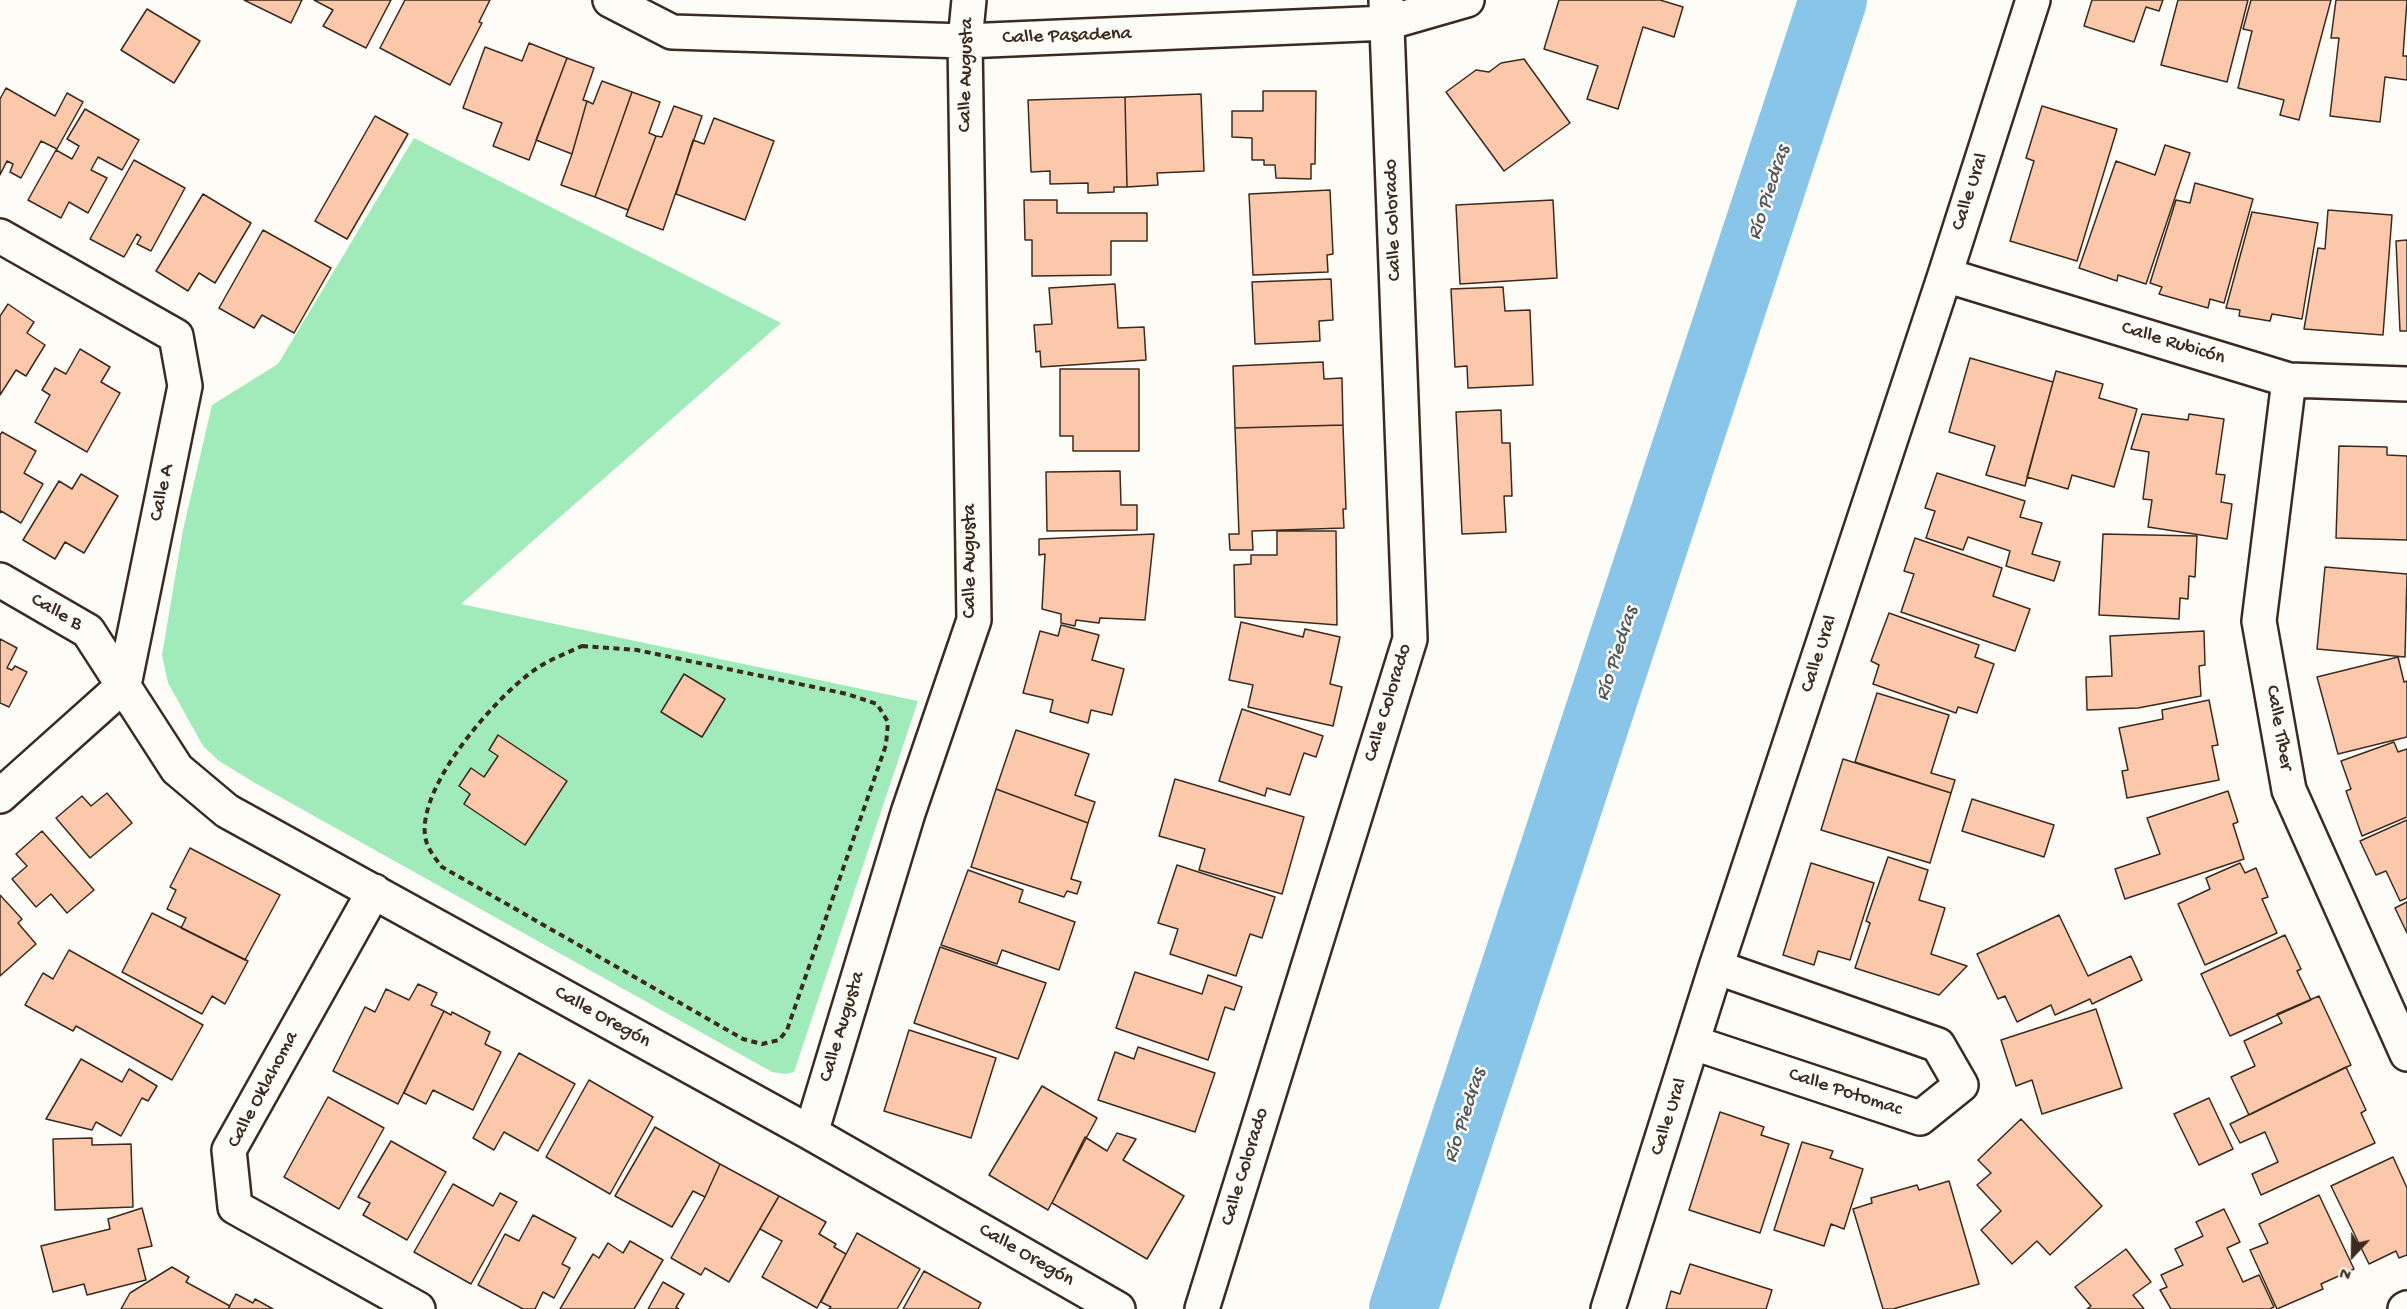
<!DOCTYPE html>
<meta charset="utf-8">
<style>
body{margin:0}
#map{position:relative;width:2407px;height:1309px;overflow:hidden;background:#fdfcf7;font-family:"Gochi Hand",sans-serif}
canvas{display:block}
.north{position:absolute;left:2323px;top:1225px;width:60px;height:60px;-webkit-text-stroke:4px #fdfcf7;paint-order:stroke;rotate:202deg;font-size:16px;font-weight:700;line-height:24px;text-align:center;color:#3b2a1e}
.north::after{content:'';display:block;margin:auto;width:21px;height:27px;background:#3b2a1e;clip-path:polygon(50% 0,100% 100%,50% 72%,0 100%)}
</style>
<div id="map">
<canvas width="2407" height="1309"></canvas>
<div class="north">N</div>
</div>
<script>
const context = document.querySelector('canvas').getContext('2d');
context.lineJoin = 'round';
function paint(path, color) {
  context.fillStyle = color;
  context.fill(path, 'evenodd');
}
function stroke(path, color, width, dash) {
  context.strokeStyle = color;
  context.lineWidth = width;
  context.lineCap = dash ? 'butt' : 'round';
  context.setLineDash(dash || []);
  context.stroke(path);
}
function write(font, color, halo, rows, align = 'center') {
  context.font = font + ' "Gochi Hand",sans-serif';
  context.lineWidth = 5;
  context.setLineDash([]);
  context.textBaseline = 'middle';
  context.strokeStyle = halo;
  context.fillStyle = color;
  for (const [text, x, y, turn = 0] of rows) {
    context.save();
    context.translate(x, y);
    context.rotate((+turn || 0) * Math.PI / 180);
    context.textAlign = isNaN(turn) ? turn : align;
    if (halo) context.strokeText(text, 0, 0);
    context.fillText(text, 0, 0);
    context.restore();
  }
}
paint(new Path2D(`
 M 414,138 L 781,323 L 461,604 L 918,701 L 794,1072 L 786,1074 L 772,1072 L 255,783 L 219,761 L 203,746 L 168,683 L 162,655 L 183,530 L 212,405 L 278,364 Z`), '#a1ebba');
stroke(new Path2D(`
 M 1403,1309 L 1833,0`), '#88c5e8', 68);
const building = new Path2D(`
 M 244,0 L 302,0 L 291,23 Z
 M 314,0 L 391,0 L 366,48 L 323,26 L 333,10 Z
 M 405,0 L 490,0 L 479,22 L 482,23 L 450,85 L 380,48 Z
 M 1559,0 L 1660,0 L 1683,7 L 1674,37 L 1643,27 L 1618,109 L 1587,99 L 1598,66 L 1544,49 Z
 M 2092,0 L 2163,0 L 2159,11 L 2146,7 L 2134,42 L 2084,26 Z
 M 2178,0 L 2248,0 L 2227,82 L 2161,65 Z
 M 2251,0 L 2331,0 L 2299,120 L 2280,115 L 2284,100 L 2238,88 L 2252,31 L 2243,29 Z
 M 2336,0 L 2407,0 L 2403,56 L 2407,56 L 2407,80 L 2385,77 L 2380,122 L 2330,116 L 2339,38 L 2331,38 Z
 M 147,9 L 200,41 L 174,83 L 121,50 Z
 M 529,43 L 567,58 L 529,160 L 493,146 L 502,123 L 463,108 L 485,47 L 522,61 Z
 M 567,58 L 594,68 L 583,100 L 587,101 L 572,154 L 536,140 Z
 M 1524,59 L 1570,123 L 1504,171 L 1446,92 L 1476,70 L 1489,72 L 1501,63 Z
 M 602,81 L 632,92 L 595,197 L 561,185 L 572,154 L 587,101 L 593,104 Z
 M 6,88 L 55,116 L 67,93 L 83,102 L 57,149 L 41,141 L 21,178 L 10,172 L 13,164 L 7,161 L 0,175 L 0,99 Z
 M 1263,91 L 1316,91 L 1315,164 L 1311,164 L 1311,179 L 1276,178 L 1275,165 L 1264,165 L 1264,160 L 1252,160 L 1252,138 L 1232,137 L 1232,111 L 1263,111 Z
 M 632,92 L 660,102 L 649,133 L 656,136 L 628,210 L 595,197 Z
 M 1201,94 L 1204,171 L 1157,173 L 1158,185 L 1127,187 L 1125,97 Z
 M 1125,97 L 1127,187 L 1114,187 L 1114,192 L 1088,193 L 1088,183 L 1050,184 L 1050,171 L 1031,172 L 1028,100 Z
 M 674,106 L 702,116 L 663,230 L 626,216 L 656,136 L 662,137 Z
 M 2042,106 L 2117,129 L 2077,261 L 2010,241 L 2034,161 L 2026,158 Z
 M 85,109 L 139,140 L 122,170 L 98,157 L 91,170 L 107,178 L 88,213 L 69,202 L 61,218 L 28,200 L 56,150 L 72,159 L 79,146 L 67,139 Z
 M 375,116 L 408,134 L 347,239 L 315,221 Z
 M 714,118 L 774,141 L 745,220 L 676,194 L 693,140 L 704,144 Z
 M 2165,145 L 2190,153 L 2146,284 L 2118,275 L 2117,281 L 2079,268 L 2116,161 L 2155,175 Z
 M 134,160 L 185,188 L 151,251 L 137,244 L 141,237 L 137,234 L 124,257 L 90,239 Z
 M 2195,183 L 2253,199 L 2224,303 L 2210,299 L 2208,308 L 2159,294 L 2162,287 L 2150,283 L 2176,200 L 2190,203 Z
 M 1330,190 L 1333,254 L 1327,255 L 1328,272 L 1253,275 L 1249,194 Z
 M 203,194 L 251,223 L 215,283 L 199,273 L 188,291 L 156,271 Z
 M 1024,200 L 1057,200 L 1057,213 L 1147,213 L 1147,241 L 1111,241 L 1111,275 L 1032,276 L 1032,240 L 1025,240 Z
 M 1553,200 L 1557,278 L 1460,284 L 1456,205 Z
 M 2328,210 L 2392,215 L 2383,335 L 2304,329 L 2318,248 L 2325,249 Z
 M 2252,212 L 2318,223 L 2302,319 L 2272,314 L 2270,321 L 2239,316 L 2240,310 L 2226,308 Z
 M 263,230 L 331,268 L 294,333 L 262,315 L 254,328 L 219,308 Z
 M 2407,240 L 2407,331 L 2400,331 L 2396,241 Z
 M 1331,279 L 1333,320 L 1319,321 L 1320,341 L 1255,344 L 1252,282 Z
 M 1115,284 L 1118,328 L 1144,327 L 1146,360 L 1041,367 L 1040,351 L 1036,352 L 1034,325 L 1052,324 L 1049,288 Z
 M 1503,287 L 1505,311 L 1530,310 L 1533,385 L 1468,388 L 1467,366 L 1455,367 L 1451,289 Z
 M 8,304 L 34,322 L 27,333 L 45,345 L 26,376 L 16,370 L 0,395 L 0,316 Z
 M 80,349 L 110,367 L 101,382 L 120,393 L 87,452 L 35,422 L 50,395 L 42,390 L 55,368 L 66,374 Z
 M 1970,358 L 2053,382 L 2025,486 L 1986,475 L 1995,446 L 1949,432 Z
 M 1323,362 L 1324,379 L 1342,378 L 1343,425 L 1235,428 L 1233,366 Z
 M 1060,369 L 1139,369 L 1139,451 L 1073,451 L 1073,436 L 1060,436 Z
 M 2056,371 L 2103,384 L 2099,398 L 2137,409 L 2114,487 L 2072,475 L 2068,489 L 2027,477 Z
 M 1501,410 L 1502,443 L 1510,443 L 1512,496 L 1504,496 L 1506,532 L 1462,534 L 1456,412 Z
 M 2142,414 L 2188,420 L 2189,414 L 2224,419 L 2216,474 L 2225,475 L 2221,502 L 2232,504 L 2227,539 L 2148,527 L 2152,500 L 2143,499 L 2149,452 L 2131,449 Z
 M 1343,425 L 1346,509 L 1343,509 L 1344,528 L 1252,531 L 1253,550 L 1230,550 L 1229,534 L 1239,534 L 1235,428 Z
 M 2,432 L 36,451 L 24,473 L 43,484 L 21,523 L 1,511 L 0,513 L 0,435 Z
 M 2339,446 L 2387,447 L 2387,455 L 2407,456 L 2407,540 L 2336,538 Z
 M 1120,471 L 1121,505 L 1137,505 L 1137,530 L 1047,531 L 1046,472 Z
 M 1937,473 L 2025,501 L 2020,517 L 2042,523 L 2032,554 L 2060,562 L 2054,581 L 2006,566 L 2010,551 L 1968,537 L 1963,550 L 1926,538 L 1935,511 L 1925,508 Z
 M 81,474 L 118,496 L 84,553 L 65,542 L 55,559 L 23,540 L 59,481 L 72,489 Z
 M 1277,531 L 1336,531 L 1337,625 L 1235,617 L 1234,565 L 1251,564 L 1251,555 L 1277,555 Z
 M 1154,534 L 1145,620 L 1100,618 L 1099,623 L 1076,620 L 1075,626 L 1061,623 L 1061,614 L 1042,609 L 1045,554 L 1039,555 L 1039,539 Z
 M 2103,534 L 2197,536 L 2195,577 L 2189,576 L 2188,599 L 2180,598 L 2179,619 L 2099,615 Z
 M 1915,538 L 2002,568 L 1993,596 L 2030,609 L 2015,651 L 1901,612 L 1914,574 L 1904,571 Z
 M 2325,567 L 2407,574 L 2405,657 L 2317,649 Z
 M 1889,613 L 1979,645 L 1975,657 L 1994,664 L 1977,713 L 1958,707 L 1956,713 L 1873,684 L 1879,665 L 1871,661 Z
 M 1241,622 L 1303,637 L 1305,629 L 1340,637 L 1330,684 L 1342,687 L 1333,726 L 1248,707 L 1253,685 L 1229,680 Z
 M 1061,625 L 1099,635 L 1092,660 L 1124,669 L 1112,715 L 1091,710 L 1088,723 L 1050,712 L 1053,700 L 1023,693 L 1040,631 L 1058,636 Z
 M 2204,631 L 2205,665 L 2199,666 L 2201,696 L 2138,708 L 2087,710 L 2086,677 L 2112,676 L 2110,636 Z
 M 0,639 L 17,648 L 7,668 L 12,670 L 15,666 L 27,672 L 9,707 L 0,703 Z
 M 2398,657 L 2404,682 L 2407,681 L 2407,737 L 2338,754 L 2317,677 Z
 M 684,674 L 725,699 L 702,737 L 661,712 Z
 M 1877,693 L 1949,715 L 1931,773 L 1955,780 L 1951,793 L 1855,762 Z
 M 2209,700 L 2218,745 L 2212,746 L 2219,780 L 2127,798 L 2122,771 L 2128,770 L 2119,728 L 2163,719 L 2162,710 Z
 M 1242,709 L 1323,736 L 1316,757 L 1304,753 L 1290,795 L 1267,788 L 1265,796 L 1219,781 Z
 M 1016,730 L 1089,754 L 1075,795 L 1095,802 L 1088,823 L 996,789 Z
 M 498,735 L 567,781 L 525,845 L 464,804 L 470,794 L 459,786 L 471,768 L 484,777 L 498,756 L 489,750 Z
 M 2394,742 L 2398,752 L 2407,749 L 2407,817 L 2362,836 L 2346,791 L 2351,789 L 2341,761 Z
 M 1843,759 L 1951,793 L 1930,863 L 1821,830 Z
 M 1175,779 L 1304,817 L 1282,894 L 1199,870 L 1205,849 L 1159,836 Z
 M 996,789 L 1088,823 L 1071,879 L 1081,882 L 1077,894 L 1067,891 L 1064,897 L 971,867 Z
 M 2228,791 L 2238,822 L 2233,824 L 2244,859 L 2125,899 L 2115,869 L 2160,854 L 2147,818 Z
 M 107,793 L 132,823 L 90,858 L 56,818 L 82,796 L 91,806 Z
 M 1972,799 L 2054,825 L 2044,857 L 1962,831 Z
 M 2407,820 L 2407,898 L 2400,901 L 2386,871 L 2376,875 L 2360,841 Z
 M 42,831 L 94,890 L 67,913 L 51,894 L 36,907 L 12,879 L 27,866 L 16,854 Z
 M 190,848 L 280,895 L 245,960 L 181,928 L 186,918 L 167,909 L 176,890 L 170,887 Z
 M 1888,857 L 1928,870 L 1919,900 L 1945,908 L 1931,954 L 1967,966 L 1939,995 L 1855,968 L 1870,923 L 1866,921 Z
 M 1811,863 L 1874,883 L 1850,960 L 1818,951 L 1814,965 L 1783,955 Z
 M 2240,863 L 2245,873 L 2256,868 L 2268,897 L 2262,899 L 2277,933 L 2205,965 L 2178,904 L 2210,889 L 2206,878 Z
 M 1177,865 L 1275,897 L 1262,938 L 1250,934 L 1236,976 L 1170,954 L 1178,929 L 1158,923 Z
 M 968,870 L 1023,890 L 1019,902 L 1075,922 L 1059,970 L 1002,950 L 997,964 L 941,945 Z
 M 0,895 L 22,919 L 18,923 L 36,944 L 0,976 Z
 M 2407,902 L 2407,933 L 2395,908 Z
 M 152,913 L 248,961 L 225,1004 L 212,996 L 202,1014 L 122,972 Z
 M 2059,915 L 2088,976 L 2131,956 L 2142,980 L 2092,1004 L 2090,999 L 2055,1015 L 2051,1005 L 2017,1022 L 2005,996 L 1998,999 L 1977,954 Z
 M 2285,935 L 2301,969 L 2297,971 L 2311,1000 L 2230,1036 L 2201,974 Z
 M 940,947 L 1046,983 L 1018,1059 L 914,1023 Z
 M 69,950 L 203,1025 L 172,1080 L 76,1026 L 73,1031 L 25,1005 L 43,973 L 53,979 Z
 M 1135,972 L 1202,994 L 1208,975 L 1242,987 L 1234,1010 L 1225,1007 L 1208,1060 L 1116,1028 Z
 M 418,984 L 437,993 L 431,1005 L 444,1011 L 398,1104 L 333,1071 L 365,1007 L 375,1012 L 386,989 L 409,1000 Z
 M 2319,996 L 2351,1065 L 2249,1115 L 2231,1077 L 2255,1066 L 2244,1041 L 2282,1023 L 2277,1014 Z
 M 2096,1009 L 2122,1088 L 2042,1114 L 2032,1080 L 2016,1086 L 2001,1040 Z
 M 444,1011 L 451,1015 L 452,1012 L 490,1032 L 485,1044 L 501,1052 L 473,1110 L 433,1090 L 426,1104 L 404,1093 Z
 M 909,1030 L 996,1058 L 971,1138 L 884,1111 Z
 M 1138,1047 L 1215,1073 L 1195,1132 L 1098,1100 L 1115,1052 L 1134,1059 Z
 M 519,1053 L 575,1084 L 538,1151 L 504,1132 L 494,1150 L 473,1138 Z
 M 81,1059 L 122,1082 L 129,1069 L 157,1086 L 148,1101 L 142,1098 L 121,1136 L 96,1122 L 92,1130 L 46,1119 Z
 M 2346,1067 L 2366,1110 L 2361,1113 L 2375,1143 L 2261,1195 L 2252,1174 L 2278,1162 L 2265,1132 L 2240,1143 L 2230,1124 Z
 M 589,1080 L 653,1117 L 610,1194 L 546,1157 Z
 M 1042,1086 L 1097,1118 L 1048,1210 L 989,1175 Z
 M 328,1097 L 384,1128 L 339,1209 L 284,1177 Z
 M 2209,1098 L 2233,1149 L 2199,1165 L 2174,1114 Z
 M 1720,1112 L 1764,1127 L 1761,1135 L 1789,1144 L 1760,1233 L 1689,1210 Z
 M 2021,1119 L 2102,1206 L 2050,1255 L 2037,1241 L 2012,1264 L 1981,1230 L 2001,1211 L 1977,1185 L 1991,1173 L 1978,1160 Z
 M 655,1127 L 720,1164 L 705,1197 L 693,1191 L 672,1227 L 615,1196 Z
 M 1117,1133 L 1136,1139 L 1123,1160 L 1184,1196 L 1147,1259 L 1052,1203 L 1085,1137 L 1107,1151 Z
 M 92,1138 L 92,1145 L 131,1144 L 133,1207 L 55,1210 L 53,1139 Z
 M 391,1141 L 446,1172 L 407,1240 L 363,1215 L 370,1203 L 358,1197 Z
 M 1802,1142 L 1833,1151 L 1830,1158 L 1863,1169 L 1844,1229 L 1831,1224 L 1824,1246 L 1774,1230 Z
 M 2393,1157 L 2407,1188 L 2407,1255 L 2399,1258 L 2396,1251 L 2369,1264 L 2331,1186 Z
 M 720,1164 L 779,1196 L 729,1282 L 705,1268 L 701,1275 L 671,1258 L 705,1197 Z
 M 1949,1181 L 1979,1284 L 1893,1309 L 1883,1309 L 1853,1209 L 1872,1203 L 1871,1198 L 1917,1185 L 1919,1190 Z
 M 453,1184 L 493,1206 L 500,1193 L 517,1202 L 471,1284 L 414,1252 Z
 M 2319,1195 L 2354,1269 L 2321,1284 L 2323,1289 L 2277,1309 L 2250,1250 L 2268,1243 L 2259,1224 Z
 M 779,1196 L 826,1222 L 819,1234 L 836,1244 L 834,1247 L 846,1254 L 817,1308 L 762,1277 L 782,1241 L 760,1229 Z
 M 142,1208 L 152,1246 L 138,1249 L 146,1280 L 87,1295 L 84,1284 L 53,1292 L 41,1246 L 110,1229 L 108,1219 Z
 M 2224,1209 L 2240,1242 L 2227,1248 L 2243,1282 L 2259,1275 L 2274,1307 L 2270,1309 L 2171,1309 L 2160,1290 L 2167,1287 L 2161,1275 L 2183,1265 L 2175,1249 L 2203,1236 L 2196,1222 Z
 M 533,1215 L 576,1238 L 562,1264 L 570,1268 L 554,1298 L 543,1292 L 535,1309 L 523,1309 L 478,1285 L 505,1234 L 519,1241 Z
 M 857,1233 L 920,1269 L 897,1309 L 829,1309 L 831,1307 L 821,1302 Z
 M 630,1241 L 663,1260 L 634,1309 L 560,1309 L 593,1254 L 599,1258 L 608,1243 L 623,1253 Z
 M 2126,1249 L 2151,1282 L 2133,1295 L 2144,1309 L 2087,1309 L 2091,1306 L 2075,1287 Z
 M 1690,1264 L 1772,1290 L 1766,1309 L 1666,1309 L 1671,1291 L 1680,1294 Z
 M 172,1267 L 189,1277 L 186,1282 L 230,1306 L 228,1309 L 121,1309 L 130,1293 Z
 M 924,1271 L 981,1303 L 978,1309 L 903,1309 Z
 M 663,1282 L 684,1294 L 676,1307 L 679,1309 L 648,1309 Z
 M 236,1294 L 253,1303 L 255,1299 L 273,1309 L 228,1309 Z`);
paint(building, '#fbc8ab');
stroke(building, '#3b2a1e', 1.5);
const street = new Path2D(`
 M 610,0 L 672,32 L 965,41 L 1387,23 L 1467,0
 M 0,236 L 176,336 L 185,386 L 124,685 L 0,796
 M 1945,275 L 2289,380 L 2407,384
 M 2289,380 L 2259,621 L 2289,790 L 2407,1054
 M 0,580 L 88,631 L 177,769 L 227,811 L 811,1133 L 1118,1309
 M 374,891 L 229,1150 L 235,1207 L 418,1309
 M 1694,1043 L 1920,1118 L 1961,1085 L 1938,1045 L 1716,967
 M 811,1133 L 908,813 L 974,620 L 965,41 L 969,0
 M 1202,1309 L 1410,639 L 1386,0
 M 1608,1309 L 1716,967 L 1945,275 L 2033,0
 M 2405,1309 L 2407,1308`);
stroke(street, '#3b2a1e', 38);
stroke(new Path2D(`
 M 582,646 L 637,650 L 847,694 L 877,704 L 888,722 L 886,745 L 787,1030 L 779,1040 L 762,1044 L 743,1039 L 442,867 C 435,858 426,847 425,835 C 419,785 494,699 533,671 C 548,660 565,654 582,646 Z`), '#3b2a1e', 4, [6, 4.5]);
stroke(street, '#fdfcf7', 33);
write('20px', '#3b2a1e', '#fdfcf7', [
 ["Calle Pasadena",1067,37,-2],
 ["Calle Augusta",967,75,-89],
 ["Calle Ural",1971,192,-72],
 ["Calle Colorado",1394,220,-92],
 ["Calle Rubicón",2173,344,17],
 ["Calle A",163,493,-78],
 ["Calle Augusta",971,561,-90],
 ["Calle B",56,613,30],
 ["Calle Ural",1820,654,-72],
 ["Calle Colorado",1389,703,-73],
 ["Calle Tíber",2278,728,80],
 ["Calle Oregón",602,1018,29],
 ["Calle Augusta",843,1027,-73],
 ["Calle Oklahoma",264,1090,-62],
 ["Calle Potomac",1845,1093,18],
 ["Calle Ural",1670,1117,-72],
 ["Calle Colorado",1246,1167,-73],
 ["Calle Oregón",1026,1256,30]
]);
write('italic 21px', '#52585b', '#fdfcf7', [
 ["Río Piedras",1770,193,-72],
 ["Río Piedras",1618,654,-72],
 ["Río Piedras",1466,1116,-72]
]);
</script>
